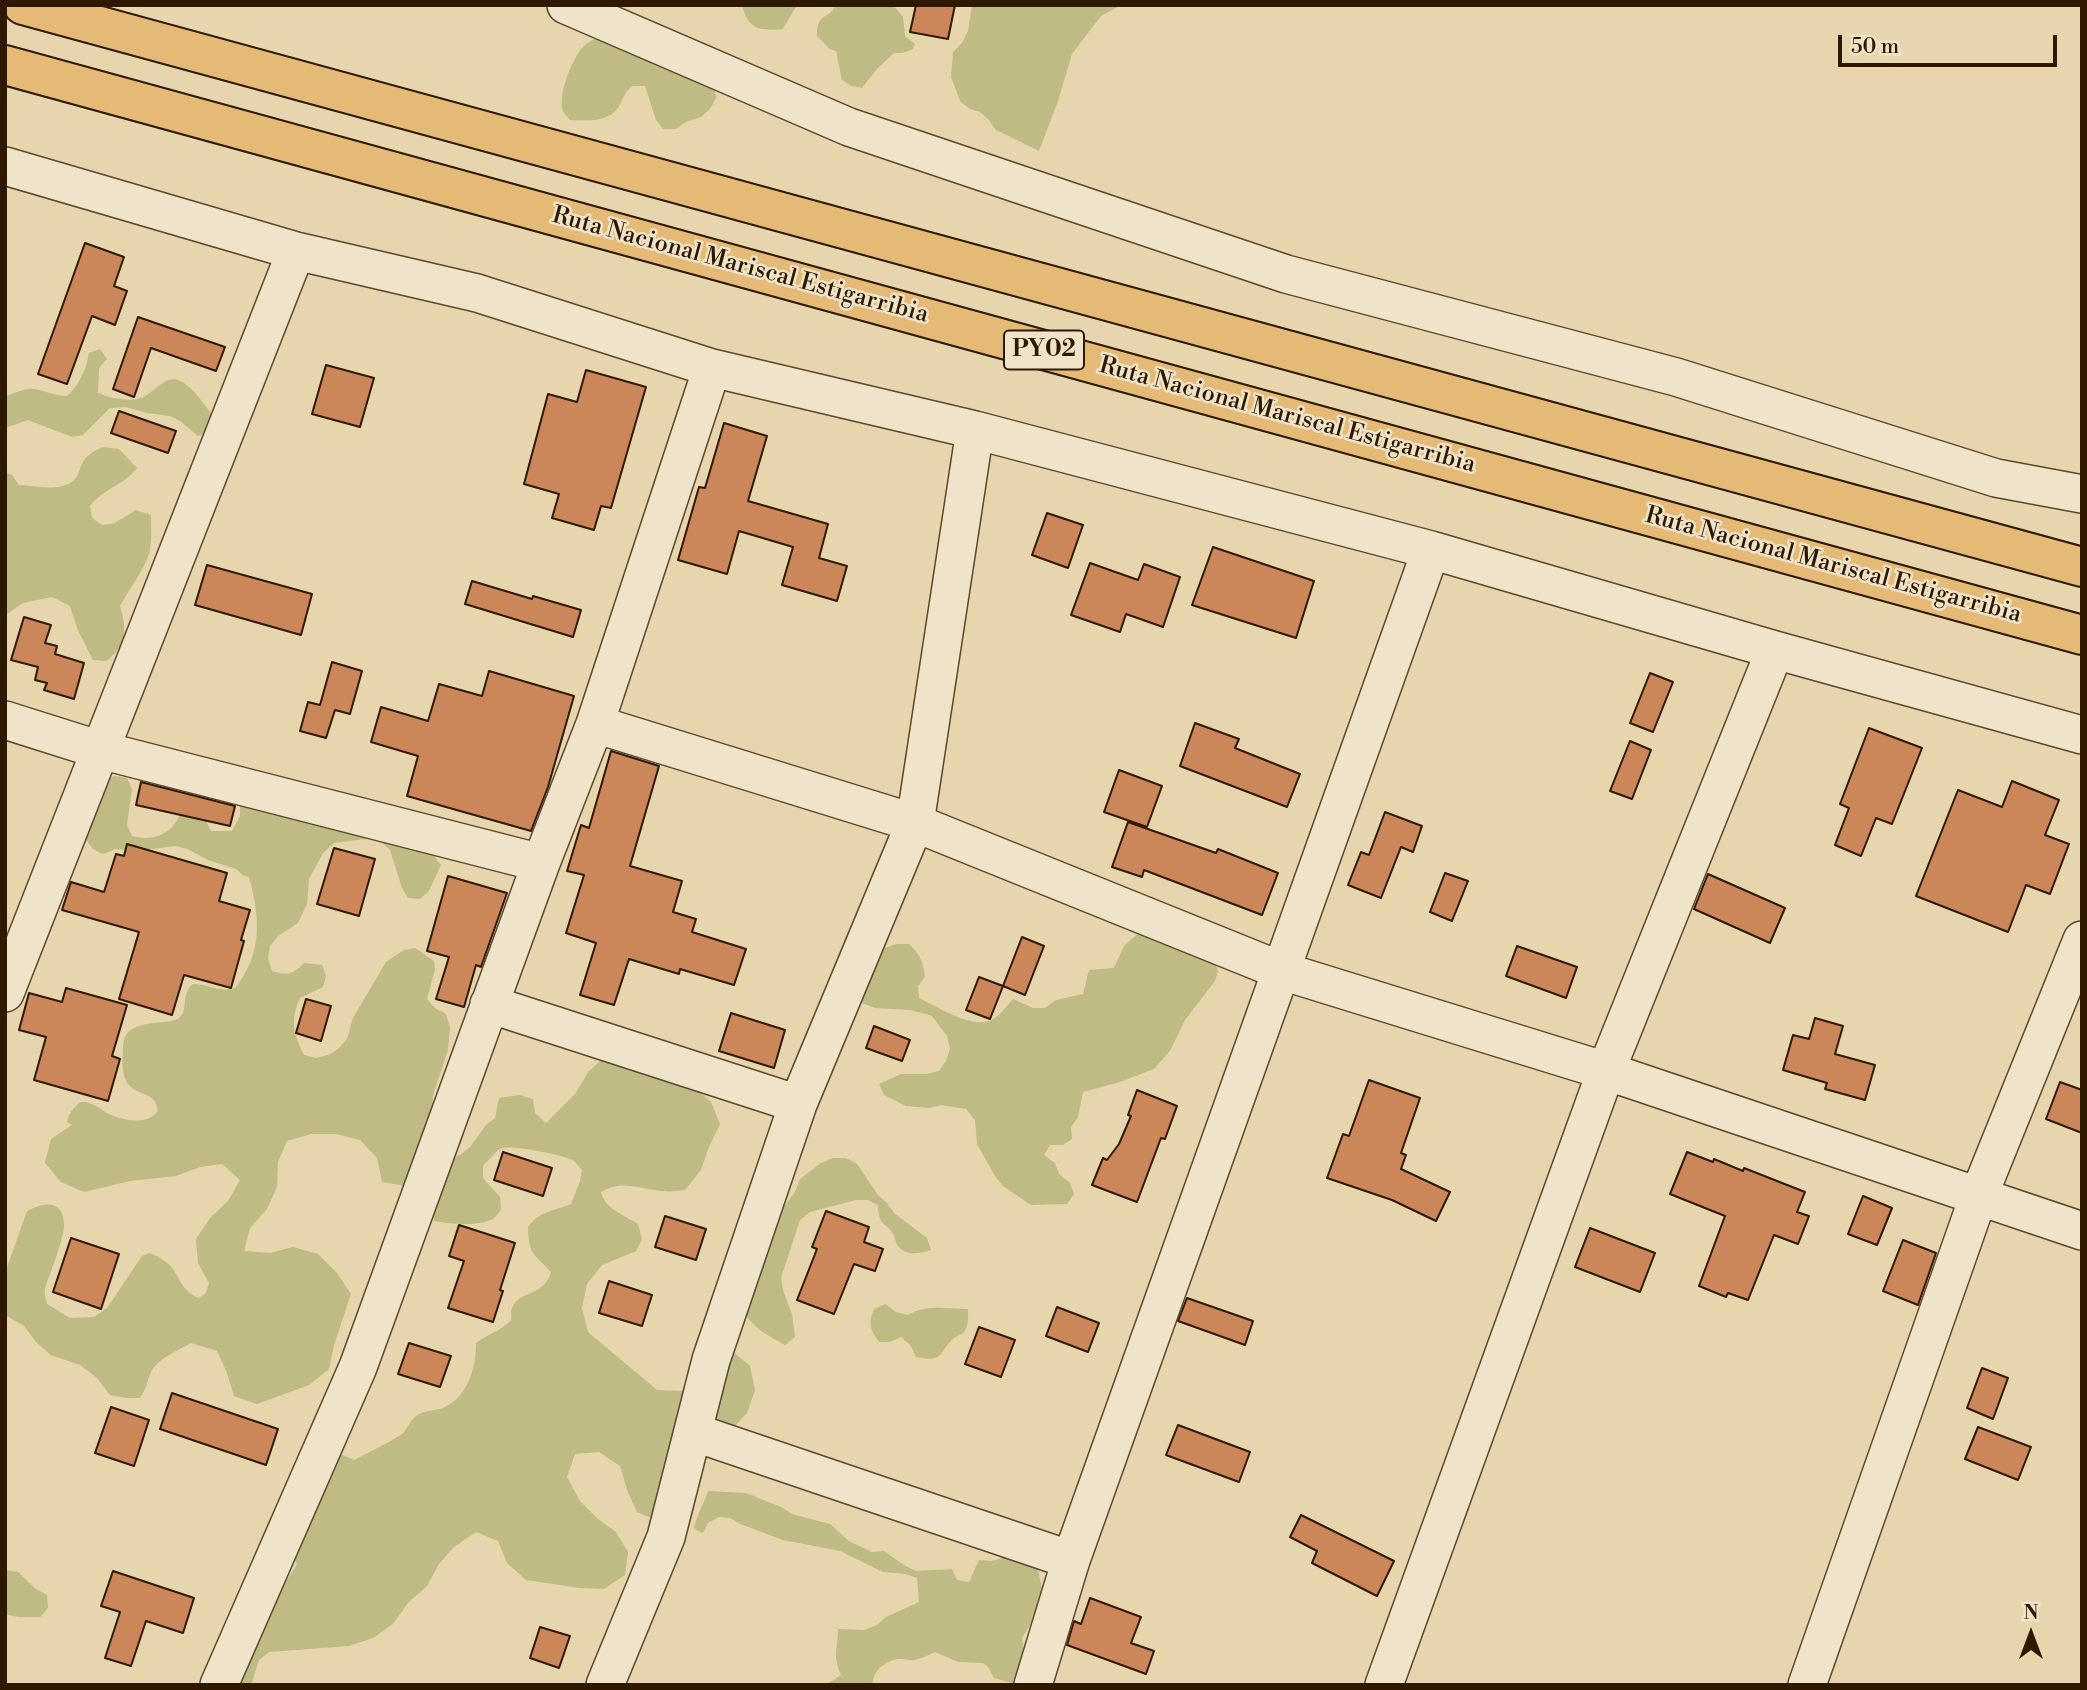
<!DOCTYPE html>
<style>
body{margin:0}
#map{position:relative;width:2087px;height:1690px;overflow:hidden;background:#e7d5ad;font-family:"Libre Bodoni",serif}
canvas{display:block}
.frame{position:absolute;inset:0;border:7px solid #2e1900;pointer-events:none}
.north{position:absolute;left:1996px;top:1599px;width:70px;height:70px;-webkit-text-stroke:5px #efe4ca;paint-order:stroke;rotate:0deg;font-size:19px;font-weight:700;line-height:28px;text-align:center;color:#2e1900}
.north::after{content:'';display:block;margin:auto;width:24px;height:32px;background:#2e1900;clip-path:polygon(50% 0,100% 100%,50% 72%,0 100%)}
.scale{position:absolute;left:1838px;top:35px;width:219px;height:32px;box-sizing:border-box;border:4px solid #2e1900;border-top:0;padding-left:9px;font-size:21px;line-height:24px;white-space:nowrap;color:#2e1900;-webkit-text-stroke:5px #efe4ca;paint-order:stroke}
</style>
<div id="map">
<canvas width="2087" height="1690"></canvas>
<div class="frame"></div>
<div class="north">N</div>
<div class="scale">50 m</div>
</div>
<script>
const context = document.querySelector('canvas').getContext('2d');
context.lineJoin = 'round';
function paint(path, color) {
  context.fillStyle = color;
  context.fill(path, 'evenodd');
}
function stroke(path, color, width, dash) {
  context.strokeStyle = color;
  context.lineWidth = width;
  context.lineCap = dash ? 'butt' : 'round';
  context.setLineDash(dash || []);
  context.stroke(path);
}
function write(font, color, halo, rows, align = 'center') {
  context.font = font + ' "Libre Bodoni",serif';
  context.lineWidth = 5;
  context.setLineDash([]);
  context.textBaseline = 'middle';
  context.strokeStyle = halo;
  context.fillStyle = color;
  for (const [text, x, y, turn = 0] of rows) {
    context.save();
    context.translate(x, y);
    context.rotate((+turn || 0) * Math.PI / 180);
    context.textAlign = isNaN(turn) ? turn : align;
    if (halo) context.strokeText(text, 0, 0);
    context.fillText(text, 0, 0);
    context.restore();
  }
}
paint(new Path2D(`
 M 742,5 L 797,5 L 783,29 C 760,31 748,30 742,5 Z
 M 836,5 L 893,5 L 903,17 L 905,36 L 915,44 L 913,49 L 902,53 L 894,53 L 877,69 L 862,88 L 851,86 L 842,80 L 836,51 L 830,49 L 817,36 C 817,11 827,22 836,5 Z
 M 972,5 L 1121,5 L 1101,16 L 1072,54 L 1058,101 L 1039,151 L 996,130 L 989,120 L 980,112 L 970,109 L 960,101 L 951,77 L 953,52 L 962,43 L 968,31 Z
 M 612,33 L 714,86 L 716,98 L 710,109 L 701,117 L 686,122 L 676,129 L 663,129 L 656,120 L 645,86 L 632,86 C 621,96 624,101 617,109 C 606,123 586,120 570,120 C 568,117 565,115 563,111 C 557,95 573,55 586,44 C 593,39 604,36 612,33 Z
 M 100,349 L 107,359 L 99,368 L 98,393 C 110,398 129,402 141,398 C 157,392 166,371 184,383 C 197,392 207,409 217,421 L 210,432 L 198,436 L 180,421 L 170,416 L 147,413 L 126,407 L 110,408 L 83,435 L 72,437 L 28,420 L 5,428 L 5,396 C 14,394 24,388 33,389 C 46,390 53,396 67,396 C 80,384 86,370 89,353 Z
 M 103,447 L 119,449 L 137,468 C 124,485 103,489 90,506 L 92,518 L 102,525 L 115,523 L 136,510 L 151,515 C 151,526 152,539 150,550 C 146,568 129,589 120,606 C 127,629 127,646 106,661 L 93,660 L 77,628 L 70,606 L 52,597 L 23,603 L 7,614 L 5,621 L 5,473 L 12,475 L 19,485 C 34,486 57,491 70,483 C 78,479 78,472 82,464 C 86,455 94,451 103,447 Z
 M 177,753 L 190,754 L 202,760 L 210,796 L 205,819 L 211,831 L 232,831 L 240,816 L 240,785 L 423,842 L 441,865 L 429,891 L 420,899 L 408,898 L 402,888 L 390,850 L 382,843 L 373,838 L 334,843 L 323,853 L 309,879 L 307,904 L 298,923 L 278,936 L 270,946 L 268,958 L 272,971 C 287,976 294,974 304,963 L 322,965 L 326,976 L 323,987 L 300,998 C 290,1020 293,1033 304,1055 L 316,1058 L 328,1055 L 338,1049 L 347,1039 L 353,1018 L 386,962 L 404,950 L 415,948 L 434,961 L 435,970 L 427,999 L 435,1008 L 446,1014 L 450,1027 L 448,1050 L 433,1095 L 432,1120 L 406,1186 L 382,1182 L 377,1158 L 360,1140 L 336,1134 L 311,1134 L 287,1141 L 278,1162 L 277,1187 L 267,1209 L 250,1228 L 244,1251 L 270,1253 L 293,1247 L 318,1254 L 337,1273 L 351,1294 L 334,1345 L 329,1369 L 309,1385 L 257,1404 L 234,1396 L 227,1373 L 217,1351 L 191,1343 C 179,1350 159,1358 152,1370 C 147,1380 147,1388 140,1398 L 127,1398 L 110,1395 L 96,1377 L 80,1365 L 51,1355 L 36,1342 L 24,1326 L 5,1315 L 5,1273 L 27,1211 C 42,1203 62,1198 64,1223 C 65,1237 50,1273 45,1288 C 44,1294 46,1299 47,1304 L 70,1318 L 94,1317 L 107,1308 L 142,1256 L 150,1253 C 159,1257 167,1261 173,1269 C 181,1281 184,1293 199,1298 L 206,1293 L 209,1283 L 198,1263 L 196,1239 L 210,1218 L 228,1201 L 240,1180 L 222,1164 L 200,1167 L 176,1176 L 130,1181 L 84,1192 L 61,1182 L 45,1163 L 51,1139 L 72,1125 L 67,1122 C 69,1113 73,1108 81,1102 C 94,1101 100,1110 111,1115 C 127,1121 147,1125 158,1111 C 155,1090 138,1097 128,1084 C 122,1076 122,1062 123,1053 C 123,1048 123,1041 125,1037 C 131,1024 152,1023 164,1022 C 169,1021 175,1021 179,1018 C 189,1010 180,995 193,984 C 210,984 219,993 235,988 C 263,953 260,918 249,877 L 243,875 L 236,869 L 208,860 L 187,849 L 176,846 L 136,851 L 116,849 L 103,854 L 93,849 L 84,837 L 103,781 L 115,776 L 127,778 L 132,789 L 127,825 L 132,836 C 153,842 175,834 181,810 C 183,801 178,766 177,753 Z
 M 1142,930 L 1214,960 L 1218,971 L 1215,981 L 1185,1020 L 1170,1051 L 1154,1069 L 1120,1082 L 1083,1092 L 1078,1117 L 1071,1127 L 1072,1139 L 1063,1145 L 1050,1145 L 1044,1155 L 1055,1163 L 1059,1174 L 1070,1183 L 1074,1194 L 1067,1204 L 1031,1205 L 1003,1186 L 995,1176 L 977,1144 L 975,1120 L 966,1109 L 941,1105 L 929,1108 L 906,1106 L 884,1095 L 879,1084 L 901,1074 L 927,1074 L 939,1071 L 946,1061 L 950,1049 L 947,1036 L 932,1016 L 910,1010 L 875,1008 L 862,1003 L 860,991 L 885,948 L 896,944 L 909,944 C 920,954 923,962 925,977 L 918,986 L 919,998 C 937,1006 973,1031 993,1019 C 1001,1015 1007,1005 1013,999 L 1033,1008 L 1045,1008 L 1056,1000 L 1083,994 L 1089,970 L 1114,968 L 1124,946 Z
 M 607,1055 L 693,1086 L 711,1102 L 720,1124 L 709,1147 L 701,1170 L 685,1190 C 678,1191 670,1192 662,1191 C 639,1189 623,1179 601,1192 C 605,1209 624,1215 638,1224 L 642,1239 L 636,1251 L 602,1265 L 587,1284 L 582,1308 L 588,1332 L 657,1390 L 681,1391 L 731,1350 L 750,1366 L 755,1390 L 747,1413 L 729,1432 L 708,1447 L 659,1521 L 637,1512 L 627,1490 L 620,1466 L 599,1452 L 575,1454 L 567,1477 L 580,1501 L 597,1518 L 616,1532 L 628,1552 L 625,1575 L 604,1589 L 580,1588 L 526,1580 L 507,1563 L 498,1541 L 476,1532 L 454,1547 L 439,1564 L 427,1586 L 408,1603 L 393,1624 L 373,1638 L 349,1646 L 269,1652 L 259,1660 L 251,1685 L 221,1685 L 297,1564 L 292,1552 L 330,1454 L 343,1455 L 354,1460 C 365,1454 395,1440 403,1433 C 408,1427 410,1421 416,1416 C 424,1410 434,1411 443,1408 C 468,1397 476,1368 476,1343 C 489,1333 500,1332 511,1320 C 512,1316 510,1311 512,1308 C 519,1290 544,1297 551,1272 C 533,1252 529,1256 528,1227 C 541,1210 552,1212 571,1204 L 580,1181 L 582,1170 C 579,1167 577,1164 574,1161 C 565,1155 513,1145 503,1148 C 496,1150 489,1160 483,1166 L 483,1178 L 500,1197 L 501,1209 C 499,1212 497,1216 494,1218 C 481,1227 449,1224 435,1221 L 428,1212 L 449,1159 L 460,1155 L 470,1147 L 486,1125 L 495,1118 L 499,1098 L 519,1095 L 533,1099 L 535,1113 L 546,1123 L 575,1094 L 589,1071 Z
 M 833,1158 L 846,1158 L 857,1164 L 878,1195 L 887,1203 L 894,1213 L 927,1238 L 931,1250 C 920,1254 906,1256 898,1246 C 896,1244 895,1237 894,1235 C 884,1220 879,1227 878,1205 L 868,1200 L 856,1200 L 810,1212 L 800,1220 L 781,1278 L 783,1290 L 792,1314 L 795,1337 L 785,1345 C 767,1335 751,1327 742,1308 L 772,1222 L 795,1192 L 800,1179 L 821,1163 Z
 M 885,1304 L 896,1312 L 908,1315 C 927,1304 946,1309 968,1309 C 968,1317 969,1325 964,1332 C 962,1334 956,1336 954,1338 C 938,1353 944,1363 916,1357 L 911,1346 L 901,1337 L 890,1342 L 879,1342 C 870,1330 868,1323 874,1309 Z
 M 708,1491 L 746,1493 L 781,1507 L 792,1514 L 830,1524 L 849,1541 L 872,1552 L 884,1551 L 904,1565 L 916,1571 L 952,1569 L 957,1580 L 969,1582 L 979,1560 L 991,1561 L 1003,1558 C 1009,1537 1009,1528 1033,1525 L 1042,1535 L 1036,1558 L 1043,1595 L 1035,1617 L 1022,1638 L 1026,1662 L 1015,1684 L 994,1678 L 988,1667 L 983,1663 L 958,1662 L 935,1652 C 928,1655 922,1659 914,1660 C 909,1661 903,1658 898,1659 C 885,1661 872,1671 873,1685 L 826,1685 L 841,1675 C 832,1653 838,1650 838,1629 L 864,1630 L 877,1625 L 886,1617 L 919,1602 L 917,1578 L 906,1574 L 883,1572 L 840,1551 L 783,1540 L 740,1524 L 730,1518 L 719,1517 L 708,1523 L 703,1533 L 694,1529 C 696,1516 704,1504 708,1491 Z
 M 5,1570 L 18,1572 L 36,1589 L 47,1595 L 48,1608 L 40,1617 L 18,1617 L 5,1614 Z`), '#bebb84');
const building = new Path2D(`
 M 916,5 L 955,5 L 948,39 L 910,32 Z
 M 85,243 L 124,257 L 114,286 L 127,291 L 115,325 L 92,316 L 67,384 L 38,374 Z
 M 138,317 L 225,347 L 216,371 L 151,348 L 134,397 L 113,389 Z
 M 326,365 L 374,378 L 360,427 L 312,414 Z
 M 586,370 L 646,387 L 611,508 L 601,506 L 594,530 L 552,518 L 559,494 L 524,484 L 548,394 L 577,402 Z
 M 119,411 L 176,431 L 168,453 L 111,433 Z
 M 724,423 L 767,436 L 748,501 L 828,524 L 819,558 L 847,566 L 837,601 L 782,585 L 793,547 L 739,531 L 727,574 L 678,560 L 699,487 L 705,488 Z
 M 1047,513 L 1083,525 L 1068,568 L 1032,555 Z
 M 1213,547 L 1314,581 L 1296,638 L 1192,605 Z
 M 1090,563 L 1138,580 L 1144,564 L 1180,577 L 1163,627 L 1126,614 L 1120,632 L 1071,615 Z
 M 207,565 L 312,594 L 301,635 L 195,605 Z
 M 472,581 L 532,599 L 533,596 L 581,610 L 573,637 L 465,604 Z
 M 24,617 L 51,625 L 45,643 L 57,646 L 55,654 L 84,663 L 74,699 L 44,690 L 47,683 L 35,680 L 38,667 L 11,660 Z
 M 332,662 L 362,671 L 350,714 L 335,710 L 326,738 L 300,731 L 308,702 L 320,705 Z
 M 489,671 L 574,696 L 548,787 L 531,831 L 407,796 L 418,756 L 371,742 L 381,707 L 428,721 L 439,684 L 482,696 Z
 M 1650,673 L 1673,682 L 1653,732 L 1630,723 Z
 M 1195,723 L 1239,739 L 1235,748 L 1300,774 L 1287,807 L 1180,766 Z
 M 1869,728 L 1922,748 L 1892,824 L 1876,818 L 1861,856 L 1835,845 L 1849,808 L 1840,804 Z
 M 1630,741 L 1651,750 L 1632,799 L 1610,791 Z
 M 611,751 L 659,766 L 630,866 L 682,881 L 673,912 L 696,919 L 692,932 L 746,949 L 734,985 L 680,969 L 679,974 L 629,959 L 614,1005 L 580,995 L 596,943 L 566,933 L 584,875 L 567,871 L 581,825 L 589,828 Z
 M 1119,770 L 1162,786 L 1147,827 L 1104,812 Z
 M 2012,781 L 2059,800 L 2045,835 L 2069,844 L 2050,894 L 2026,885 L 2008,932 L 1916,896 L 1958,790 L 2002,807 Z
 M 141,782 L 235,806 L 230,826 L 136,805 Z
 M 1385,812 L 1422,826 L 1413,852 L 1401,847 L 1381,898 L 1348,885 L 1361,852 L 1369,855 Z
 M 1128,822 L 1216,853 L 1218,849 L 1278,873 L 1262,915 L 1144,870 L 1142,877 L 1112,867 Z
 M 127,844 L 227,873 L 219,901 L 250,910 L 241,940 L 244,941 L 231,988 L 184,975 L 172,1015 L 119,999 L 139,932 L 62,910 L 71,882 L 104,892 L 116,854 L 124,856 Z
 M 334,848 L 375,859 L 359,916 L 317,904 Z
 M 1445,873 L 1468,881 L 1452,921 L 1430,912 Z
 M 1708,874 L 1785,908 L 1770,943 L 1694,909 Z
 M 448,876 L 507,893 L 481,967 L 476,965 L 464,1007 L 436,999 L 449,957 L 427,951 Z
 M 1022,937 L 1044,946 L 1025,995 L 1003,986 Z
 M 1517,946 L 1577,967 L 1566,998 L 1506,976 Z
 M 979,977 L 1003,986 L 990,1019 L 966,1010 Z
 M 66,988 L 127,1005 L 112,1056 L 120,1059 L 108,1101 L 34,1080 L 46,1037 L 19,1030 L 29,993 L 62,1002 Z
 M 306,999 L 331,1006 L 321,1041 L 296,1033 Z
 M 731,1013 L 785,1030 L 774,1068 L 719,1051 Z
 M 1815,1018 L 1843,1026 L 1835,1054 L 1875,1065 L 1865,1100 L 1825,1089 L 1827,1083 L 1783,1070 L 1793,1035 L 1809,1039 Z
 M 874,1026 L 910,1040 L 902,1061 L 866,1048 Z
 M 1369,1080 L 1420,1098 L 1401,1153 L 1406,1155 L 1401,1169 L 1450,1192 L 1436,1221 L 1392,1200 L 1327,1178 L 1343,1134 L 1349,1136 Z
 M 2060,1082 L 2082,1090 L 2082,1133 L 2046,1119 Z
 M 1137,1090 L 1177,1106 L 1165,1139 L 1161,1138 L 1137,1202 L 1092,1185 L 1103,1158 L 1107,1160 L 1119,1144 L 1131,1116 L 1128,1115 Z
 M 503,1152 L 552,1168 L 543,1196 L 494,1180 Z
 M 1687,1152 L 1713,1162 L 1714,1159 L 1743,1171 L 1744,1168 L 1805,1192 L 1797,1212 L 1809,1216 L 1798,1244 L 1774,1235 L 1748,1300 L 1728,1293 L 1726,1297 L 1699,1286 L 1725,1216 L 1670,1194 Z
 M 1863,1196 L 1892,1208 L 1877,1245 L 1848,1234 Z
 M 826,1211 L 869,1227 L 864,1242 L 883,1249 L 875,1271 L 854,1264 L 834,1314 L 797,1300 L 817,1249 L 812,1247 Z
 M 665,1216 L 706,1229 L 696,1260 L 655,1247 Z
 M 459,1225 L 515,1243 L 500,1290 L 503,1291 L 493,1322 L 448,1308 L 464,1261 L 449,1256 Z
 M 1590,1228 L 1655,1253 L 1640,1292 L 1575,1267 Z
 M 71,1238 L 119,1254 L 101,1309 L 53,1292 Z
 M 1903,1240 L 1936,1253 L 1918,1305 L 1883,1291 Z
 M 609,1281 L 652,1295 L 642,1326 L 599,1313 Z
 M 1187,1298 L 1253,1321 L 1245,1345 L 1178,1321 Z
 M 1057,1307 L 1099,1323 L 1088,1352 L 1046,1336 Z
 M 979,1327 L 1015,1340 L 1001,1377 L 965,1364 Z
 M 409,1343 L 451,1356 L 440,1387 L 398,1374 Z
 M 1982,1368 L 2008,1378 L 1993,1419 L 1967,1408 Z
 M 172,1393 L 278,1429 L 266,1465 L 160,1429 Z
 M 111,1407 L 149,1420 L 134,1466 L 95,1453 Z
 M 1178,1425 L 1250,1452 L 1239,1482 L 1166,1455 Z
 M 1978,1427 L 2031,1447 L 2018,1480 L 1965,1459 Z
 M 1301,1515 L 1394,1561 L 1377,1596 L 1312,1563 L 1317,1551 L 1290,1537 Z
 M 113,1571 L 194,1598 L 183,1633 L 146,1621 L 131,1666 L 105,1658 L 120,1612 L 101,1606 Z
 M 1090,1598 L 1141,1617 L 1131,1643 L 1154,1651 L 1146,1674 L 1067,1645 L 1074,1621 L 1081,1624 Z
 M 540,1627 L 570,1636 L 559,1668 L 530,1658 Z`);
paint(building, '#cb865a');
stroke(building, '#2e1900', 2);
const minor = new Path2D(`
 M 566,5 L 849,127 L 1286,274 L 1676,377 L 1996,478 L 2082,494
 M 5,166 L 296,251 L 477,293 L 712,368 L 975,430 L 1431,550 L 1775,650 L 2082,735
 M 5,720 L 100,750 L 541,863
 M 595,724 L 915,823 L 1282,971 L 1606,1071 L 2082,1231
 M 5,993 L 296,251
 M 489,1004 L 798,1104
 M 693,1432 L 1071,1560
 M 219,1685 L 358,1367 L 541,863 L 595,724 L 712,368
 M 605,1685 L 666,1537 L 711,1360 L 798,1104 L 915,823 L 975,430
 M 1033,1685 L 1071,1560 L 1431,550
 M 1384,1685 L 1606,1071 L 1775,650
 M 1807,1685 L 1979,1195 L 2082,940`);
const highway = new Path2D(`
 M 23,5 L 2082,567
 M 5,65 L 2082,635`);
stroke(minor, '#5c482b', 40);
stroke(highway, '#2e1900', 42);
stroke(minor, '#efe4ca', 37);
stroke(highway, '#e4ba76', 38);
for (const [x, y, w] of [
 [1044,350,80]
]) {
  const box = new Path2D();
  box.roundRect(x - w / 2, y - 19.5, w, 39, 5);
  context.fillStyle = '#efe4ca';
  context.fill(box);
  stroke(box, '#2e1900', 2);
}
write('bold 23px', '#2e1900', null, [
 ["PY02",1044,350]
]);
write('24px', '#2e1900', '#efe4ca', [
 ["Ruta Nacional Mariscal Estigarribia",740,266,15],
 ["Ruta Nacional Mariscal Estigarribia",1287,416,15],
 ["Ruta Nacional Mariscal Estigarribia",1833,566,15]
]);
</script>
